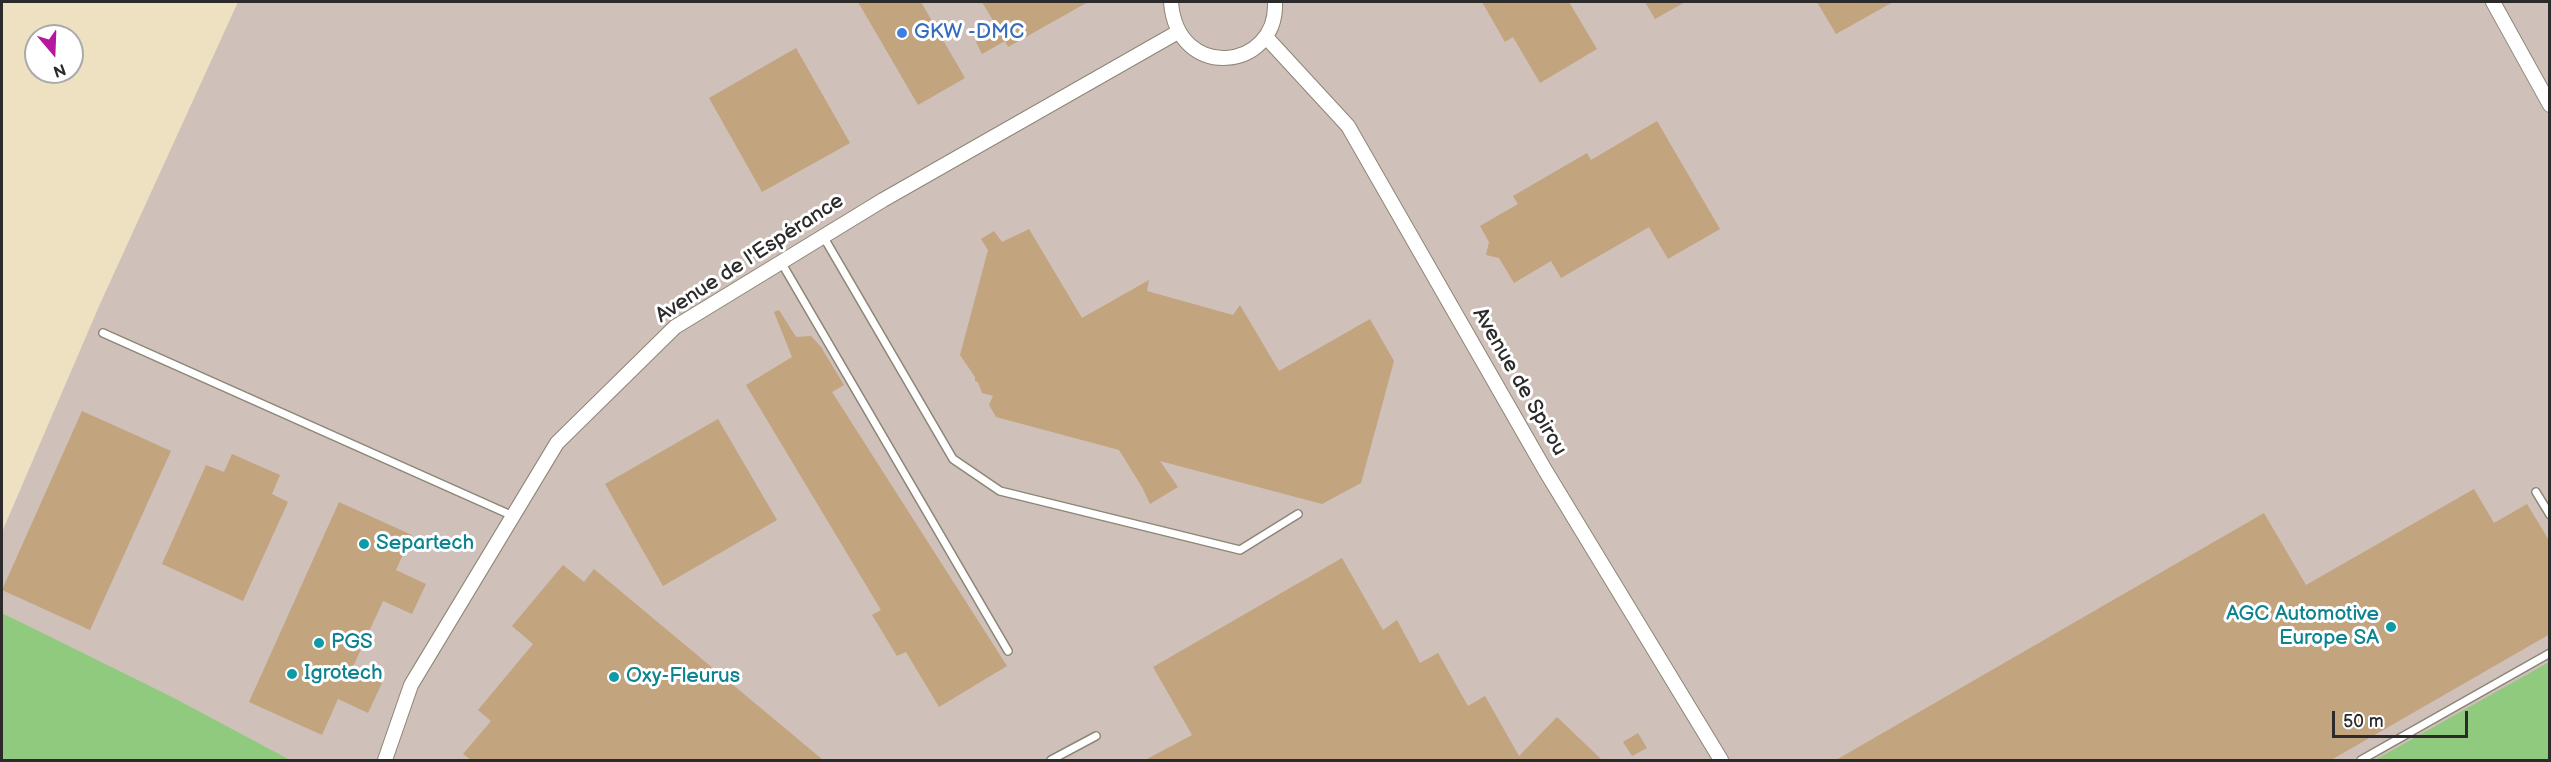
<!DOCTYPE html>
<meta charset="utf-8">
<style>
body{margin:0}
#map{position:relative;width:2551px;height:762px;overflow:hidden;background:#ede1c1;font-family:"Balsamiq Sans",sans-serif}
canvas{display:block}
.frame{position:absolute;inset:0;border:3px solid #2b2b2b;pointer-events:none}
.north{position:absolute;left:24px;top:24px;width:60px;height:60px;box-sizing:border-box;background:#fff;border:2px solid #aaa;border-radius:50%;rotate:161deg;font-size:16px;font-weight:700;line-height:24px;text-align:center;color:#2b2b2b}
.north::after{content:'';display:block;margin:auto;width:21px;height:27px;background:#b5179e;clip-path:polygon(50% 0,100% 100%,50% 72%,0 100%)}
.scale{position:absolute;left:2332px;top:711px;width:136px;height:27px;box-sizing:border-box;border:3px solid #2b2b2b;border-top:0;padding-left:8px;font-size:18px;line-height:21px;white-space:nowrap;color:#2b2b2b;-webkit-text-stroke:4px #fff;paint-order:stroke}
</style>
<div id="map">
<canvas width="2551" height="762"></canvas>
<div class="frame"></div>
<div class="north">N</div>
<div class="scale">50 m</div>
</div>
<script>
const context = document.querySelector('canvas').getContext('2d');
context.lineJoin = 'round';
function paint(path, color) {
  context.fillStyle = color;
  context.fill(path, 'evenodd');
}
function stroke(path, color, width, dash) {
  context.strokeStyle = color;
  context.lineWidth = width;
  context.lineCap = dash ? 'butt' : 'round';
  context.setLineDash(dash || []);
  context.stroke(path);
}
function write(font, color, halo, rows, align = 'center') {
  context.font = font + ' "Balsamiq Sans",sans-serif';
  context.lineWidth = 6;
  context.setLineDash([]);
  context.textBaseline = 'middle';
  context.strokeStyle = halo;
  context.fillStyle = color;
  for (const [text, x, y, turn = 0] of rows) {
    context.save();
    context.translate(x, y);
    context.rotate((+turn || 0) * Math.PI / 180);
    context.textAlign = isNaN(turn) ? turn : align;
    if (halo) context.strokeText(text, 0, 0);
    context.fillText(text, 0, 0);
    context.restore();
  }
}
paint(new Path2D(`
 M 238,2 L 2549,2 L 2549,760 L 286,760 L 2,613 L 2,532 L 100,304 Z`), '#cfc0ba');
paint(new Path2D(`
 M 2,613 L 174,698 L 290,760 L 2,760 Z
 M 2549,662 L 2549,760 L 2375,760 Z`), '#8fca7f');
paint(new Path2D(`
 M 858,2 L 921,2 L 965,78 L 918,105 Z
 M 982,2 L 1088,2 L 1008,47 L 1005,41 L 982,54 L 976,42 L 998,29 Z
 M 1482,2 L 1569,2 L 1597,49 L 1540,83 L 1513,37 L 1505,42 Z
 M 1645,2 L 1685,2 L 1655,19 Z
 M 1817,2 L 1893,2 L 1836,34 Z
 M 796,48 L 850,143 L 762,192 L 709,98 Z
 M 1657,121 L 1720,229 L 1668,259 L 1649,227 L 1561,278 L 1551,261 L 1514,283 L 1499,258 L 1486,255 L 1489,242 L 1480,226 L 1518,204 L 1513,196 L 1587,153 L 1591,160 Z
 M 1029,229 L 1082,318 L 1149,280 L 1147,291 L 1233,315 L 1240,305 L 1279,371 L 1370,319 L 1394,361 L 1361,483 L 1322,504 L 1160,461 L 1178,487 L 1150,504 L 1142,487 L 1119,450 L 996,417 L 989,405 L 993,396 L 982,393 L 978,382 L 975,381 L 975,377 L 960,355 L 988,250 L 981,239 L 994,231 L 1002,242 Z
 M 779,310 L 796,337 L 811,336 L 821,347 L 844,385 L 832,392 L 1007,666 L 939,707 L 906,652 L 897,656 L 872,615 L 881,610 L 746,385 L 792,357 L 774,312 Z
 M 82,411 L 171,451 L 90,630 L 2,590 Z
 M 718,419 L 777,520 L 663,586 L 605,484 Z
 M 232,454 L 280,475 L 272,494 L 288,502 L 243,601 L 162,564 L 206,465 L 224,472 Z
 M 2474,489 L 2494,523 L 2527,504 L 2550,542 L 2550,634 L 2331,760 L 1836,760 L 2264,513 L 2306,585 Z
 M 339,502 L 412,535 L 396,570 L 426,584 L 412,614 L 383,601 L 352,669 L 382,683 L 368,713 L 338,699 L 322,735 L 249,702 Z
 M 1342,558 L 1383,630 L 1397,620 L 1420,663 L 1438,653 L 1468,706 L 1485,696 L 1519,756 L 1557,717 L 1602,760 L 1145,760 L 1192,735 L 1153,667 Z
 M 563,565 L 584,582 L 594,569 L 823,760 L 471,760 L 463,754 L 491,721 L 478,710 L 533,644 L 512,626 Z
 M 1638,733 L 1647,748 L 1632,756 L 1623,742 Z`), '#c2a47e');
const service = new Path2D(`
 M 823,236 L 953,459 L 1000,491 L 1240,550 L 1298,514
 M 781,262 L 1008,651
 M 103,333 L 513,516
 M 2536,492 L 2550,515
 M 1051,760 L 1096,736
 M 2361,760 L 2550,653`);
const minor = new Path2D(`
 M 1171,2 C 1177,82 1278,71 1275,2
 M 2493,2 L 2550,105
 M 1266,37 L 1348,126 L 1545,470 L 1721,760
 M 385,760 L 411,685 L 557,443 L 675,327 L 883,200 L 1178,32`);
stroke(service, '#8c8676', 10);
stroke(minor, '#8c8676', 16);
stroke(service, '#fff', 7);
stroke(minor, '#fff', 14);
for (const [x, y, r, color] of [
 [902,33,6,"#3f7fe0"],
 [364,544,6,"#0f9aa8"],
 [2391,627,6,"#0f9aa8"],
 [319,643,6,"#0f9aa8"],
 [292,674,6,"#0f9aa8"],
 [614,677,6,"#0f9aa8"]
]) {
  const dot = new Path2D();
  dot.arc(x, y, r, 0, 2 * Math.PI);
  context.fillStyle = color;
  context.fill(dot);
  stroke(dot, '#fff', 2);
}
write('21px', '#366cbe', '#fff', [
 ["GKW -DMC",914,33]
], 'left');
write('21px', '#2b2b2b', '#fff', [
 ["Avenue de l'Espérance",750,259,-33],
 ["Avenue de Spirou",1519,382,60]
]);
write('21px', '#0d838f', '#fff', [
 ["Separtech",376,544],
 ["AGC Automotive",2379,615,"right"],
 ["Europe SA",2379,639,"right"],
 ["PGS",331,643],
 ["Igrotech",304,674],
 ["Oxy-Fleurus",626,677]
], 'left');
</script>
